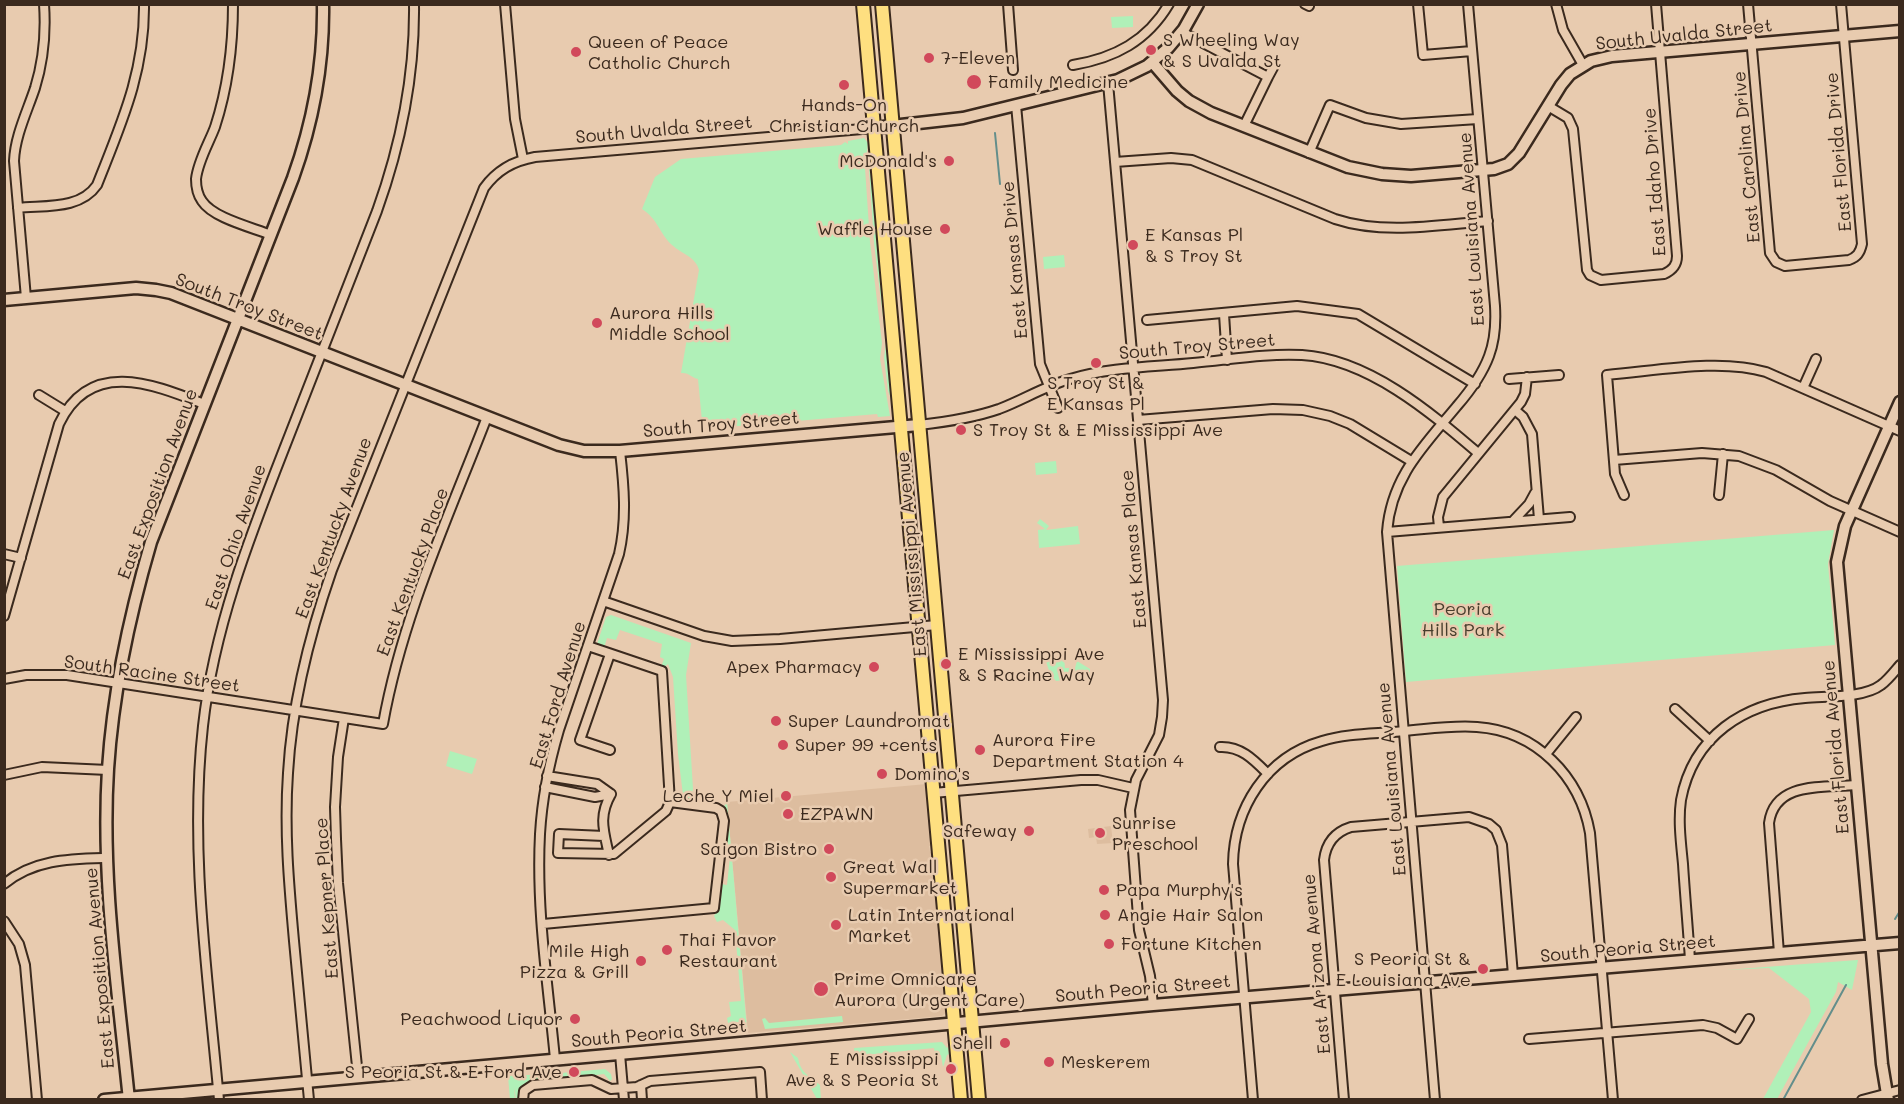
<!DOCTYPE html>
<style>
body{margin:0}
#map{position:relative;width:1904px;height:1104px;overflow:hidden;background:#e8cbaf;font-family:Mali,sans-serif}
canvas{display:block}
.frame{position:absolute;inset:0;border:6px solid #3b2a1e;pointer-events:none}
</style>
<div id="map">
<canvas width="1904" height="1104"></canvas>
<div class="frame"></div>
</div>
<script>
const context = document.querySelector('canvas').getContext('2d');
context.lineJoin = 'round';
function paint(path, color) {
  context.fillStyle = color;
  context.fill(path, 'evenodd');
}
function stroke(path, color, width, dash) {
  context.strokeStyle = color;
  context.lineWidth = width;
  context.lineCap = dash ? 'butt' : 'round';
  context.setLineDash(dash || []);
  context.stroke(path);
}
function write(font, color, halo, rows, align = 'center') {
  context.font = font + ' Mali,sans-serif';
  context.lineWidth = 5;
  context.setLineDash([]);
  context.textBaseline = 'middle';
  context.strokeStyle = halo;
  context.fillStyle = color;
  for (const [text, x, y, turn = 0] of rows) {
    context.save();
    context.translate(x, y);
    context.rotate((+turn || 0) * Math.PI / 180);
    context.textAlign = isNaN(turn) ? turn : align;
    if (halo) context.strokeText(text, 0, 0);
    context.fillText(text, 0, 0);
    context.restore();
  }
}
paint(new Path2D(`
 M 927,784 L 933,845 L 929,846 L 930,852 L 933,852 L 947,1012 L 942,1016 L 748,1033 L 727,802 Z
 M 1111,826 L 1113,843 L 1097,844 L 1096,837 L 1089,838 L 1088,829 Z`), '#ddbd9f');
paint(new Path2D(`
 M 1133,16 L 1133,27 L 1112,28 L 1111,17 Z
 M 864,138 L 868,143 L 865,168 L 870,242 L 882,343 L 880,359 L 890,416 L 878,417 L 877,414 L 727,427 L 718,419 L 702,421 L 698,379 C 692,378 689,372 681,373 L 699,270 C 696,257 682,254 672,245 C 659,233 658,219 642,209 L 655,177 L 681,159 L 841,145 L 845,142 L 848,144 L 848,141 Z
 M 871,154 L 888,342 L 886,343 L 893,404 L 888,391 L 884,358 L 886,342 L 874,243 L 869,169 Z
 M 1064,255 L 1065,267 L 1044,269 L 1043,257 Z
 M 1056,461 L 1057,473 L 1036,475 L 1035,463 Z
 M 1040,519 L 1049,526 L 1046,530 L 1078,526 L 1080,544 L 1039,548 L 1038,530 L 1045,529 L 1037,523 Z
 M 1834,530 L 1828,564 L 1835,645 L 1406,682 L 1397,566 Z
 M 611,615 L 691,643 L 686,675 L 693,789 L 690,801 L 676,801 L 675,793 L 683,795 L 678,754 L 673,677 L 668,664 L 662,669 L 661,667 L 664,659 L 660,657 L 662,644 L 620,630 L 616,640 L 607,638 L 604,648 L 597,644 L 606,617 Z
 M 1064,657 L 1065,668 L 1075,668 L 1077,661 L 1090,669 L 1090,677 L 1056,681 L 1050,674 L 1045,658 Z
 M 450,751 L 477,759 L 472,774 L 446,766 Z
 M 727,802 L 747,1029 L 736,1030 L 736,1026 L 739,1025 L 739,1022 L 728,1023 L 727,1018 L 731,1016 L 729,1002 L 741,1001 L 735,930 L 723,920 L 717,922 L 714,916 L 719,907 L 721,884 L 727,885 L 730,857 L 724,856 L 727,819 L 723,808 Z
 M 1857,960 L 1858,960 L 1852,990 L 1838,982 L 1836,992 L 1777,1099 L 1763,1099 L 1811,1012 L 1809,999 L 1769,968 L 1726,970 Z
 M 842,1016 L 843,1022 L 765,1029 L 762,1019 L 765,1018 L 769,1023 Z
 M 942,1042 L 947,1048 L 948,1047 L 949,1054 L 947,1055 L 943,1067 L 941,1055 L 935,1054 L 934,1048 L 855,1056 L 854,1048 Z
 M 790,1052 L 798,1058 C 801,1074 809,1075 820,1085 L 821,1099 L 823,1099 L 817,1099 Z
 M 605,1069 L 611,1074 L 612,1079 L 610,1081 L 604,1074 L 528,1083 L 519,1089 L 518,1099 L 516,1099 L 514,1087 L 515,1099 L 510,1100 L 508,1076 L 550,1074 Z`), '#b0f0b8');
stroke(new Path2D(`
 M 995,133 L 1000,184
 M 1895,919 L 1900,911
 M 1783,1100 L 1846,985`), '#638e8b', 2);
const street = new Path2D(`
 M 233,4 C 233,46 228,87 215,127 C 209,143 198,161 196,179 C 196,186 197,194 202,201 C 213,218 251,227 271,235
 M 505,4 L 515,119 L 523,159
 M 1008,4 L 1013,70
 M 1305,4 L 1309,6
 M 1418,4 L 1423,55 L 1472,51
 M 1556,4 L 1563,30 L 1583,65
 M 1748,4 L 1770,253 L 1776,262 L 1785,266 L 1849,260 C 1857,257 1860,253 1862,244 L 1841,4
 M 1182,32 L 1268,77 L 1244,126
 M 1073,65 C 1115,58 1147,41 1169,4
 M 1268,77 L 1275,64
 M 1108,83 L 1163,700 L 1162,717 L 1159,735 L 1136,780 L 1130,810 L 1139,930 L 1150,976 L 1153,1005
 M 1016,105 L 1040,364 L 1058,408
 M 1548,106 L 1568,118 L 1573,129 L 1587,270 L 1590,275 L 1601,280 L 1664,274 C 1673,270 1677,265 1677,256 L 1656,4
 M 1309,153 L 1330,105 L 1366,118 L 1401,124 L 1478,119
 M 1115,162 L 1171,158 L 1192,160 L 1335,219 C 1383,235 1438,225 1488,221
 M 18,208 C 44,205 80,210 97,185 C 121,124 145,72 144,4
 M 26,298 L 14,161 C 15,136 27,112 35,88 C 43,62 46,32 44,4
 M 1224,314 L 1227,360
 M 1147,320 L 1297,306 L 1358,314 L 1475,384
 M 1509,379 L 1559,375
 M 1803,388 L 1816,359
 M 39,395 L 65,411
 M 1515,410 L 1523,417 L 1532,434 L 1539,519
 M 1138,420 L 1273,409 L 1303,410 L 1330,416 L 1350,424 L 1411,461
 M 919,425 C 946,422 973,418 999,409 C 1023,400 1045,386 1070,379 C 1110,367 1152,367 1193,363 C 1228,360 1266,353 1302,355 C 1368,359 1430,412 1478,453
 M 1614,460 L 1702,453 L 1739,456 L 1776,470 L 1830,501 L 1900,532
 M 1624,495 L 1615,474 L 1607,375 C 1656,371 1720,358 1766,372 L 1900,431
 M 1719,495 L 1723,454
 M 1513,521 L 1529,504 L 1535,493
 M 1439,527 L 1438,517 L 1443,497 L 1521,402 L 1525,394 L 1527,377
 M 1387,532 L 1570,517
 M 4,554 L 21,558
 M 603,601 L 704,636 L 732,641 L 780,639 L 937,625
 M 4,616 L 59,424 C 90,358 153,384 204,404
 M 588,646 L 662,671 L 670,802 L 666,811 L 614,854 L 558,853 L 559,834 L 604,836
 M 610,654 L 580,740 L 610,750
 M 4,679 L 26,675 L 67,675 L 383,724 C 402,617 448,518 487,417
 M 1675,709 L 1710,741
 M 344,718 L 338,757 L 335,807 L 336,839 L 338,883 L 358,1076
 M 1220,747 C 1241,746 1254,760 1268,774
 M 1546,754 L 1576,717
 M 4,775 L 42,767 L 108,770
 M 547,776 L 597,784 L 611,794
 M 545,787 L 595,797 L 611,794
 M 933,793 L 1081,780 L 1098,780 L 1133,788
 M 609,855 C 604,831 598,817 611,794
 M 4,884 C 34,859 70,859 107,858
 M 4,921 L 19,944 L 25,965 L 37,1100
 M 543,924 L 714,908 L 724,821 L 721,811 L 716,808 L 670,802
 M 1779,953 L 1769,823 C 1775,781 1823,788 1856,785
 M 1690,960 C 1688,928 1685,896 1683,864 C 1681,843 1678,821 1681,800 C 1693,736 1744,703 1805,698 C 1827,696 1864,698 1881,685 C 1888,680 1894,672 1900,665
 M 1529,1039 L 1703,1025 L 1717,1028 L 1737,1039 L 1749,1019
 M 620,1054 L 624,1100
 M 555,1059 C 548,985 536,909 540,834 C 542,799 549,764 559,730 L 619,554 C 627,519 624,486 620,451
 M 641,1085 L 642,1100
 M 219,1100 C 208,976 189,851 203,726 C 214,627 250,536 286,444 C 316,366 347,289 377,211 C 401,144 415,76 414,4
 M 309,1100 C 304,1047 299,994 294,941 C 289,885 284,830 288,773 C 292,703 309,636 332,570 L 484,188 C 497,170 513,161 535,157 L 874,128
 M 523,1100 L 524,1091 L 533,1085 L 592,1080 L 611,1089 L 637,1087 L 650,1081 L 760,1072 L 762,1100
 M 1253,1100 L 1233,864 C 1234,808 1266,757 1322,741 C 1348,733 1377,734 1404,731 C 1428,729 1453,725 1477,727 C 1536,731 1580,776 1590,833 L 1613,1100
 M 1344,1100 L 1324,860 C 1326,843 1335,832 1351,827 L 1469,817 L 1489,824 L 1496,830 L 1502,845 L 1513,975
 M 1435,1100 L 1387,532 C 1391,477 1424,446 1457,406 C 1470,391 1482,375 1489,356 C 1495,340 1496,323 1495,306 L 1468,4
 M 1862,1100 L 1900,1090`);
const secondary = new Path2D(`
 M 1152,62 L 1177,91 L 1189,101 L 1211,113 L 1348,167 L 1382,174 L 1411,176 L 1494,169 L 1508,164 L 1519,153 L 1561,85 L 1570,74 L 1591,61 L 1612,56 L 1900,31
 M 874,128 L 963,118 L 1118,80 L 1147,66 L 1168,48 L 1184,29 L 1198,4
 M 4,300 L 136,288 L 156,290 L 171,293 L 559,445 L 584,451 L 620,451 L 919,425
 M 104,1100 L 697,1047 L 1153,1005 L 1900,943
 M 129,1100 C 118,990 101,879 108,769 C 113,691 129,617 151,542 L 293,178 C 313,122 324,65 323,4
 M 1888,1100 L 1882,1064 L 1837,562 L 1845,526 L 1900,402`);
const primary = new Path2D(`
 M 863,4 L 961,1100
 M 882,4 L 979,1100`);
stroke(street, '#3b2a1e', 12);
stroke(secondary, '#3b2a1e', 15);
stroke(primary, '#3b2a1e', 16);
stroke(street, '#e8cbaf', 8);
stroke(secondary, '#e8cbaf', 10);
stroke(primary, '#fedf80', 12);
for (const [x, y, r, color] of [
 [1151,50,6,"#d1495b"],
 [576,52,6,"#d1495b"],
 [929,58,6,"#d1495b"],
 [974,82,8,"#d1495b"],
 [844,85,6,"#d1495b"],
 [949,161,6,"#d1495b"],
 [945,229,6,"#d1495b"],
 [1133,245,6,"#d1495b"],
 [597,323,6,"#d1495b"],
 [1096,363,6,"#d1495b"],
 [961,430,6,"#d1495b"],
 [946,664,6,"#d1495b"],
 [874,667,6,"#d1495b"],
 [776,721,6,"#d1495b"],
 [783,745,6,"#d1495b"],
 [980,750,6,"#d1495b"],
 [882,774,6,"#d1495b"],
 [786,796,6,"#d1495b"],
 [788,814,6,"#d1495b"],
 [1029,831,6,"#d1495b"],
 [1100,833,6,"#d1495b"],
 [829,849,6,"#d1495b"],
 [831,877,6,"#d1495b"],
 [1104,890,6,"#d1495b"],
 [1105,915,6,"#d1495b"],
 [836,925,6,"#d1495b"],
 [1109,944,6,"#d1495b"],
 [667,950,6,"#d1495b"],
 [641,961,6,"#d1495b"],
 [1483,969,6,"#d1495b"],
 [821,989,8,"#d1495b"],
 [575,1019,6,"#d1495b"],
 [1005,1043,6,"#d1495b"],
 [1049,1062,6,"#d1495b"],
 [951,1069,6,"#d1495b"],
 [574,1072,6,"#d1495b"]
]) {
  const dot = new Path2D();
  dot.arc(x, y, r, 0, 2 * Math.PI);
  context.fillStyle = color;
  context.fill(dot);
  stroke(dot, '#e8cbaf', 2);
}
write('18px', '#3b2a1e', '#e8cbaf', [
 ["South Uvalda Street",1684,35,-6],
 ["South Uvalda Street",664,130,-5],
 ["East Florida Drive",1839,152,-95],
 ["East Carolina Drive",1747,157,-95],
 ["East Idaho Drive",1655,182,-94],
 ["East Louisiana Avenue",1472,229,-94],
 ["East Kansas Drive",1015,260,-95],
 ["South Troy Street",249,307,21],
 ["South Troy Street",1197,347,-5],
 ["South Troy Street",721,425,-5],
 ["East Exposition Avenue",158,484,-70],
 ["East Kentucky Avenue",334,528,-70],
 ["East Ohio Avenue",236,537,-71],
 ["East Kansas Place",1134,549,-95],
 ["East Mississippi Avenue",912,554,-95],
 ["East Kentucky Place",413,572,-70],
 ["South Racine Street",152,674,8],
 ["East Ford Avenue",558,695,-73],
 ["East Florida Avenue",1836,747,-95],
 ["East Louisiana Avenue",1392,779,-95],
 ["East Kepner Place",327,898,-94],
 ["South Peoria Street",1628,949,-5],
 ["East Arizona Avenue",1317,964,-95],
 ["East Exposition Avenue",100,968,-95],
 ["South Peoria Street",1143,989,-5],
 ["South Peoria Street",659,1034,-5]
]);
write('18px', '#3b2a1e', '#e8cbaf', [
 ["S Wheeling Way",1163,40],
 ["& S Uvalda St",1163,61],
 ["Queen of Peace",588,42],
 ["Catholic Church",588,63],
 ["7-Eleven",941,58],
 ["Family Medicine",988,82],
 ["Hands-On",844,105,"center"],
 ["Christian Church",844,126,"center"],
 ["McDonald's",937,161,"right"],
 ["Waffle House",933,229,"right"],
 ["E Kansas Pl",1145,235],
 ["& S Troy St",1145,256],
 ["Aurora Hills",609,313],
 ["Middle School",609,334],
 ["S Troy St &",1096,383,"center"],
 ["E Kansas Pl",1096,404,"center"],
 ["S Troy St & E Mississippi Ave",973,430],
 ["E Mississippi Ave",958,654],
 ["& S Racine Way",958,675],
 ["Apex Pharmacy",862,667,"right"],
 ["Super Laundromat",788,721],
 ["Aurora Fire",992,740],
 ["Department Station 4",992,761],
 ["Super 99 +cents",795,745],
 ["Domino's",894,774],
 ["Leche Y Miel",774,796,"right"],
 ["EZPAWN",800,814],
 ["Sunrise",1112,823],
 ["Preschool",1112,844],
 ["Safeway",1017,831,"right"],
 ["Saigon Bistro",817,849,"right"],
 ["Great Wall",843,867],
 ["Supermarket",843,888],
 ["Papa Murphy's",1116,890],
 ["Latin International",848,915],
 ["Market",848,936],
 ["Angie Hair Salon",1117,915],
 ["Thai Flavor",679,940],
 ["Restaurant",679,961],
 ["Fortune Kitchen",1121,944],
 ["Mile High",629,951,"right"],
 ["Pizza & Grill",629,972,"right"],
 ["S Peoria St &",1471,959,"right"],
 ["E Louisiana Ave",1471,980,"right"],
 ["Prime Omnicare",834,979],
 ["Aurora (Urgent Care)",834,1000],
 ["Peachwood Liquor",563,1019,"right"],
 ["Shell",993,1043,"right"],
 ["E Mississippi",939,1059,"right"],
 ["Ave & S Peoria St",939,1080,"right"],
 ["Meskerem",1061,1062],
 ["S Peoria St & E Ford Ave",562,1072,"right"]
], 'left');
write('18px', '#473e2d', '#e8cbaf', [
 ["Peoria",1463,609],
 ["Hills Park",1463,630]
]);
</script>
